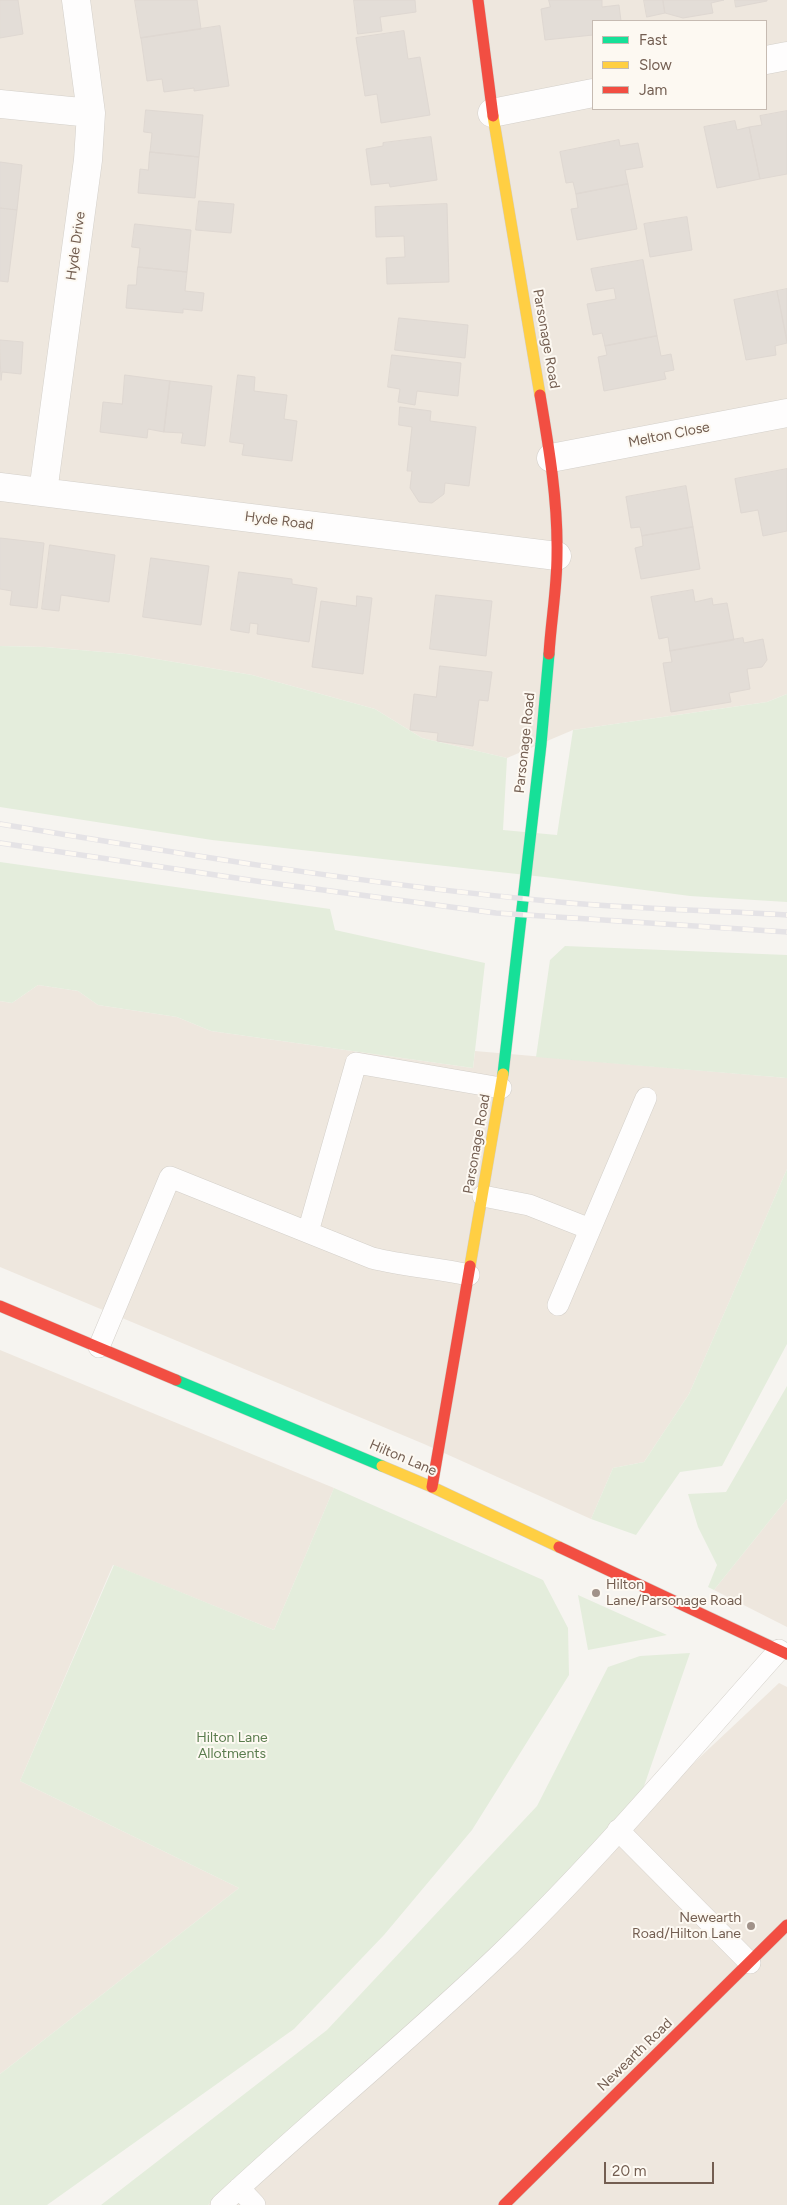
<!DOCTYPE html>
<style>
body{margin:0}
#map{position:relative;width:787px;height:2205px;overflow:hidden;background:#f6f4f0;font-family:Figtree,sans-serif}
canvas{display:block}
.legend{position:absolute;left:592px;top:20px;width:175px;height:90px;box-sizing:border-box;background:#fdf9f2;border:1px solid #c6bbb2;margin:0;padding:6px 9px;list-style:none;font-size:15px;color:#735e51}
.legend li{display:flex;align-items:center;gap:10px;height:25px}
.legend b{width:25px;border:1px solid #c6bbb2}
.scale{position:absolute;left:604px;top:2162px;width:110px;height:22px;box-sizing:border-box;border:2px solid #735e51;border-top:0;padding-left:6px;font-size:15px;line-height:18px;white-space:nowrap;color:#735e51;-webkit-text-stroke:4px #fdf9f2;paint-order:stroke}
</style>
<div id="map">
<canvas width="787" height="2205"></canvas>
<ul class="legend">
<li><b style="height:6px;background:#16e098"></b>Fast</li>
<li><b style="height:6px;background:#ffcf43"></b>Slow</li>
<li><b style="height:6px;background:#f24e42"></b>Jam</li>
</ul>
<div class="scale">20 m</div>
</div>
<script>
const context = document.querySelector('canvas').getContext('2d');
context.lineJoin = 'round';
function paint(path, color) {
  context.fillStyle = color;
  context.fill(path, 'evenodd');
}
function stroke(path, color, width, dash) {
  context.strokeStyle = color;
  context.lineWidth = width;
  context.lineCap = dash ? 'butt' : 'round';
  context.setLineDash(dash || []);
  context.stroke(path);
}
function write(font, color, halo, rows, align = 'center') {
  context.font = font + ' Figtree,sans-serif';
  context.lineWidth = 4;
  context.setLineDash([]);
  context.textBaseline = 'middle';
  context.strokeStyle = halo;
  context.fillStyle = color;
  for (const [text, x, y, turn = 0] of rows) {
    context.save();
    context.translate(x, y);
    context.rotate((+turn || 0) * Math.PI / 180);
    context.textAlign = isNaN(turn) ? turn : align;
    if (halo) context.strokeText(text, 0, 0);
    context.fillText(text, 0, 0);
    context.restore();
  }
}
paint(new Path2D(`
 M 0,0 L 787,0 L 787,694 L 767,702 L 573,730 L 507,758 L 422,738 L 375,709 L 252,675 L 126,654 L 45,647 L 0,646 ZM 593,21 L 766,21 L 766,109 L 593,109 Z
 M 38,985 L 78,991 L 98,1005 L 177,1017 L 211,1031 L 473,1068 L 475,1051 L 787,1078 L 787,1169 L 689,1394 L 644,1462 L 613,1468 L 591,1519 L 424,1444 L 0,1267 L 0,1001 L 12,1003 Z
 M 0,1350 L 334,1488 L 274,1630 L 113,1565 L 20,1781 L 239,1888 L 0,2074 Z
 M 787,1499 L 787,1627 L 714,1590 Z
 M 779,1683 L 787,1687 L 787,2205 L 208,2205 L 402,2037 Z`), '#eee7de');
paint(new Path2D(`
 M 0,646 L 45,647 L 126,654 L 252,675 L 375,709 L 422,738 L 507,758 L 503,830 L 557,835 L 573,730 L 767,702 L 787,694 L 787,902 L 690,896 L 553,878 L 212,840 L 0,807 Z
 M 0,862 L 330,909 L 335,930 L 485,963 L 473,1068 L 211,1031 L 177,1017 L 98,1005 L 78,991 L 38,985 L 12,1003 L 0,1001 Z
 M 565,946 L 787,955 L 787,1078 L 536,1057 L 550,960 Z
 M 787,1169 L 787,1344 L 722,1466 L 680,1472 L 636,1535 L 591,1519 L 613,1468 L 644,1462 L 689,1394 Z
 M 787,1386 L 787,1499 L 714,1590 L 708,1587 L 717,1565 L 698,1527 L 688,1494 L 726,1492 Z
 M 334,1488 L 543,1580 L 568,1628 L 569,1675 L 472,1830 L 384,1935 L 294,2029 L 47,2205 L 0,2205 L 0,2074 L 239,1888 L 20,1781 L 114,1565 L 274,1630 Z
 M 578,1595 L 667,1635 L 588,1650 Z
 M 690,1653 L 633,1818 L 402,2037 L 208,2205 L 101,2205 L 327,2030 L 537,1806 L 608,1667 L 640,1656 Z`), '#e4eddc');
const building = new Path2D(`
 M 0,0 L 18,0 L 23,34 L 0,38 Z
 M 135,0 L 197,0 L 201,29 L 141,38 Z
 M 354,0 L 415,0 L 416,12 L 380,17 L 382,31 L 358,34 Z
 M 549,0 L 602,0 L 602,7 L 619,5 L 621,21 L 593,21 L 593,35 L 545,40 L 541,9 L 550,7 Z
 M 644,0 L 663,0 L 665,13 L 647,17 Z
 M 663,0 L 724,0 L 711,3 L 713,13 L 683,18 L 665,13 Z
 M 735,0 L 767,0 L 767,1 L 736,7 Z
 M 220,26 L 229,86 L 194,91 L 194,88 L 164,92 L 162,79 L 147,81 L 141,38 Z
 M 404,31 L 408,59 L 420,57 L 430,115 L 381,123 L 377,94 L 365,96 L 356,38 Z
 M 146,110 L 203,115 L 199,157 L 150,152 L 152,133 L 144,132 Z
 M 787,111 L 787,174 L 760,179 L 749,127 L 762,125 L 760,116 Z
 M 735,121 L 737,130 L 749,127 L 760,179 L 717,188 L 704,127 Z
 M 431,137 L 437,180 L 390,187 L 389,183 L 371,185 L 366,149 L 383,146 L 383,143 Z
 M 619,140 L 620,146 L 638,143 L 643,167 L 625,170 L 628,184 L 576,194 L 573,182 L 566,183 L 560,152 Z
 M 150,152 L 199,157 L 195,198 L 138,193 L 140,169 L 148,170 Z
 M 0,162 L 22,165 L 17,210 L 0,208 Z
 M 628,184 L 637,229 L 577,240 L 571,209 L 578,208 L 576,194 Z
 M 199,201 L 234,204 L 231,233 L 196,230 Z
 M 447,204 L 449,282 L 387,284 L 386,258 L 405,257 L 404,236 L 376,237 L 375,207 Z
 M 0,208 L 17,210 L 8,282 L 0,281 Z
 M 687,217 L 692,250 L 650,257 L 644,224 Z
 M 135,224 L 191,230 L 187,272 L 138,267 L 140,248 L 132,247 Z
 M 643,260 L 657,336 L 605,346 L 602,333 L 593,335 L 587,304 L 616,299 L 614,288 L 596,291 L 591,269 Z
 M 138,267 L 187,272 L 185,291 L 204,293 L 202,311 L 183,309 L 183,313 L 126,308 L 128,285 L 136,285 Z
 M 787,289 L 787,340 L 777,291 Z
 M 777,291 L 787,343 L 775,346 L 776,355 L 746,360 L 734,300 Z
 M 399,318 L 468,325 L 465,358 L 395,350 Z
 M 657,336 L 661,356 L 671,354 L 674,370 L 664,372 L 666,379 L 604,391 L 598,357 L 607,355 L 605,346 Z
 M 0,340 L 23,342 L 21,374 L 2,372 L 1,380 Z
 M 392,355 L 461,363 L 458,396 L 417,391 L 415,405 L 398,402 L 400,389 L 388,387 Z
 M 125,375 L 170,381 L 164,432 L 148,429 L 147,438 L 100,432 L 103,402 L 122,404 Z
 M 238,375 L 255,377 L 254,391 L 287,395 L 284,419 L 297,421 L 292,461 L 242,455 L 244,444 L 230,442 Z
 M 170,381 L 212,386 L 205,446 L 181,443 L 183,433 L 164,432 Z
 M 400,407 L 431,411 L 430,421 L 476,427 L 469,486 L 445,483 L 444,494 L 432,503 L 419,502 L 410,488 L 412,471 L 407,471 L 412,427 L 399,425 Z
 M 787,469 L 787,531 L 763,536 L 758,510 L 741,513 L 735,479 Z
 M 686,486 L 693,527 L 642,536 L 640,527 L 631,528 L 626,497 Z
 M 693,527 L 700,569 L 641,579 L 635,548 L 643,546 L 642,536 Z
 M 0,538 L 44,543 L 37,608 L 10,605 L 12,591 L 0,589 Z
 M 50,545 L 115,555 L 109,602 L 61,595 L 59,611 L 42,609 Z
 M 151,558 L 209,566 L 201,625 L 143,617 Z
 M 239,572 L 292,579 L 292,584 L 317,588 L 309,642 L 257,634 L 258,624 L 250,623 L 249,633 L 231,630 Z
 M 693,590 L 695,602 L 712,598 L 713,605 L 727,603 L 734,640 L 670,651 L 668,637 L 659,639 L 651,597 Z
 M 436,595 L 492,601 L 486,656 L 430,649 Z
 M 357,596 L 372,598 L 363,674 L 312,667 L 321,601 L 356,606 Z
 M 743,638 L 744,643 L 763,639 L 767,660 L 762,667 L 747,669 L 750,689 L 729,693 L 731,702 L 671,712 L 663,663 L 672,662 L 670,651 Z
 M 440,666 L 492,672 L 488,701 L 479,700 L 473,746 L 437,741 L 438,733 L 410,730 L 414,694 L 436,697 Z`);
paint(building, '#e3ddd7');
stroke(building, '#dfd8d2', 1);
const lane = new Path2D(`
 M 483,1196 L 529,1205 L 590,1229
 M 308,1232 L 356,1063 L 501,1088
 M 558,1305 L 646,1098
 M 99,1347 L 170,1177 L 372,1258 C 404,1266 437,1268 469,1275
 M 618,1830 L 750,1963
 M 239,2188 L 255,2205
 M 221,2205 C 312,2120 408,2042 498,1956 C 598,1860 687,1753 779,1650`);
const street = new Path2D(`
 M 766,60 L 787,56
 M 0,104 L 91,113
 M 492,113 L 593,93
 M 551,458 L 787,413
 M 0,487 L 557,556
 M 43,492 L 88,160 L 91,113 L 76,0`);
const fast = new Path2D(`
 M 503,1074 L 541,744 L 549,654
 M 176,1380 L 382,1466`);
const slow = new Path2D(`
 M 493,116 L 540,395
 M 470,1266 L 503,1074
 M 382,1466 L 432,1487 L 559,1547`);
const jam = new Path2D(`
 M 478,0 L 493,116
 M 540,395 C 549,448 558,501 557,555 C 557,588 551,621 549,654
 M 0,1306 L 176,1380
 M 432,1487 L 470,1266
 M 559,1547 L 787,1654
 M 504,2205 L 787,1925`);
stroke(lane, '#d4d0ca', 22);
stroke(street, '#d4d0ca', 29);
stroke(fast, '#d4d0ca', 12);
stroke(slow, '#d4d0ca', 12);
stroke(jam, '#d4d0ca', 12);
stroke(lane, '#fefdfd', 21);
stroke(street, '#fefdfd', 28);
stroke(fast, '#16e098', 11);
stroke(slow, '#ffcf43', 11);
stroke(jam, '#f24e42', 11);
const rail = new Path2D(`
 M 0,824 C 182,854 364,884 548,901 C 628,909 708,910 787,915
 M 0,843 L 263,882 L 496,913 L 787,932`);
stroke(rail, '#e5e3e6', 5.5);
stroke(rail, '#fdf9f2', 4, [11]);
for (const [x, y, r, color] of [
 [596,1593,5,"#a19289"],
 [751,1926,5,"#a19289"]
]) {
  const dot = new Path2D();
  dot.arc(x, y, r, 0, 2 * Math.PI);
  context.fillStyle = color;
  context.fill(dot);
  stroke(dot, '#fdf9f2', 2);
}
write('14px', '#735e51', '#fdf9f2', [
 ["Hyde Drive",76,246,-82],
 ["Parsonage Road",546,339,80],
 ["Melton Close",669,435,-11],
 ["Hyde Road",279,521,7],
 ["Parsonage Road",525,743,-84],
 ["Parsonage Road",477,1144,-80],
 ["Hilton Lane",403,1458,23],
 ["Newearth Road",635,2055,-44]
]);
write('14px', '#735e51', '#fdf9f2', [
 ["Hilton",606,1585],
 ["Lane/Parsonage Road",606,1601],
 ["Newearth",741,1918,"right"],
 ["Road/Hilton Lane",741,1934,"right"]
], 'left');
write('14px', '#5a7c4e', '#fdf9f2', [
 ["Hilton Lane",232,1738],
 ["Allotments",232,1754]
]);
</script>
